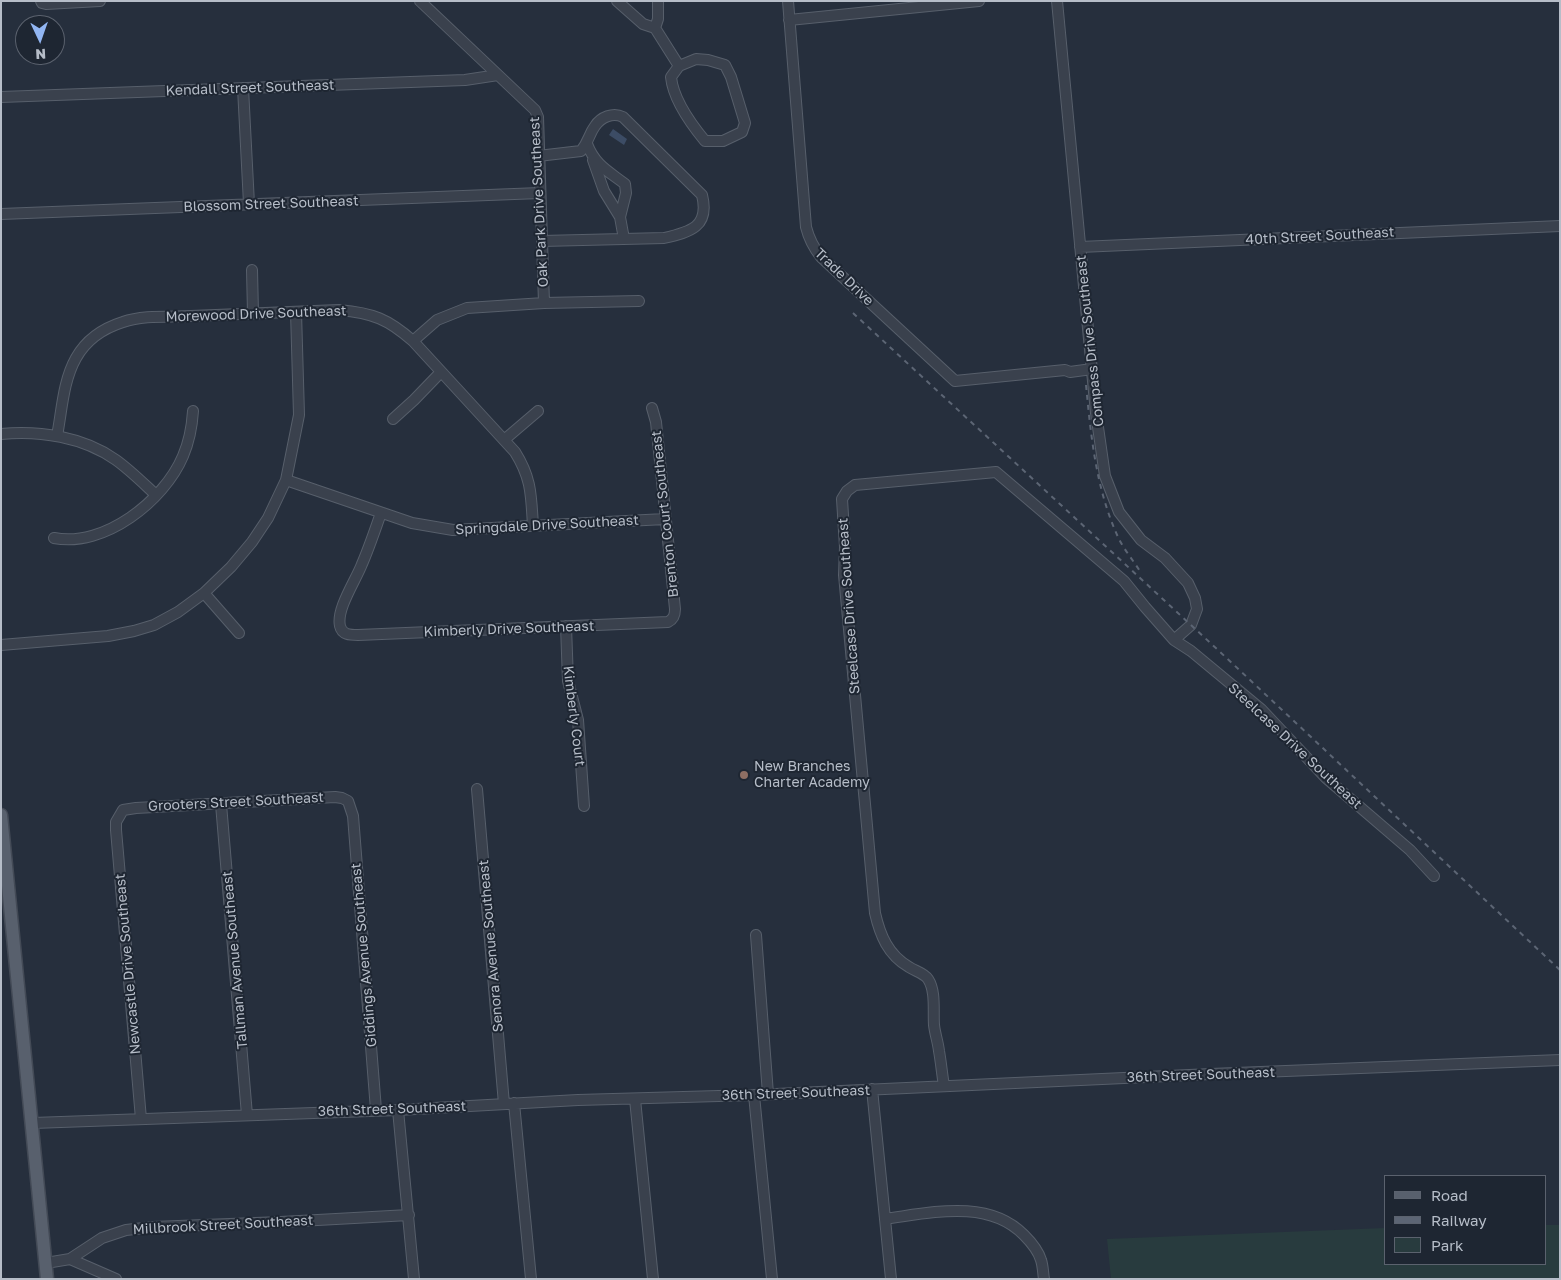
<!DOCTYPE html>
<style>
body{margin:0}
#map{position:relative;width:1561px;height:1280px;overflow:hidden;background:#262f3d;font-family:"Golos Text",sans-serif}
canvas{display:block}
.frame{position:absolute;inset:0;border:2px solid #b6bdc8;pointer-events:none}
.legend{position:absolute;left:1384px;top:1175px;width:162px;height:90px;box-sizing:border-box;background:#1e2632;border:1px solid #5b626e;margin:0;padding:6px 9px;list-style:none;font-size:15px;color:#b6bdc8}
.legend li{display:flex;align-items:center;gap:10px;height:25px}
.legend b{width:25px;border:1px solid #5b626e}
.north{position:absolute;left:15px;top:15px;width:50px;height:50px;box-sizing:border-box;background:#1e2632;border:1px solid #5b626e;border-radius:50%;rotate:177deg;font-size:14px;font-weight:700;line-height:20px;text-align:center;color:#b6bdc8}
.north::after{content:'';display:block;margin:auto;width:18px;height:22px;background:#91b5f2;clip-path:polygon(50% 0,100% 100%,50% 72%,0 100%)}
</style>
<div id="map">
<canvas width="1561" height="1280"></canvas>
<div class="frame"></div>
<ul class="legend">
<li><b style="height:6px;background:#58606d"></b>Road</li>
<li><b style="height:6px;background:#5c6574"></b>Railway</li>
<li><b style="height:14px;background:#283b3e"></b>Park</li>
</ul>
<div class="north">N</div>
</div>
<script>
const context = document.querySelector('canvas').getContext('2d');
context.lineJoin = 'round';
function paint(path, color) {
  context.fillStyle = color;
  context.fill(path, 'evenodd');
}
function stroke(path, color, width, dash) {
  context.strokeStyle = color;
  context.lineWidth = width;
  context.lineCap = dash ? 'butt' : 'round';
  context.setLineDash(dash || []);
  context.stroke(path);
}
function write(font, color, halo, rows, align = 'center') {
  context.font = font + ' "Golos Text",sans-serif';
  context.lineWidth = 4;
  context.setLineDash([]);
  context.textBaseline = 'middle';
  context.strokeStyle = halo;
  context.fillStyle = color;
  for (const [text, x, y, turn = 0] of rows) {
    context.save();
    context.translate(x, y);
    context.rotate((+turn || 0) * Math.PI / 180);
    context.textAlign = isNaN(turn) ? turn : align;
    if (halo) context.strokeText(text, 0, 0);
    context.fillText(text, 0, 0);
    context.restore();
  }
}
paint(new Path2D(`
 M 1545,1225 L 1560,1225 L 1560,1279 L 1111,1279 L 1107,1239 L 1385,1228 L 1385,1264 L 1545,1264 Z`), '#283b3e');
paint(new Path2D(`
 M 613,129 L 627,139 L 624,145 L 609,135 Z`), '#3c4c65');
const minor = new Path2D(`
 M 41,1 L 42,3 L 46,4 L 100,1
 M 420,1 L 535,110 L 538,117 L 544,303
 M 617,1 L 643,24 L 655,28
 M 788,1 L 806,227 C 809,239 813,247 821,257 L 955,381 L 1065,370 L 1070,372 L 1092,369
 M 1057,1 L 1096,413 L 1105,476 L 1119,512 L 1141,540 L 1165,558 L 1188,583 L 1195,598 L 1197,609 L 1191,625 L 1174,640
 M 789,20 L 979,1
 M 655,28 L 679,66
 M 655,28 L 658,19 L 658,1
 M 696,59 L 708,60 L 725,65 L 731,77 L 745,123 L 742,132 L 723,141 L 705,141 C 691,124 673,98 671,77 L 679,66 Z
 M 243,88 L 249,204
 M 1,97 L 465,80 L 498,75
 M 587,144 C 595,165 608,171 625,184 L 626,193 L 620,217 L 624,239
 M 538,156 L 581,151 C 589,141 589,134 595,126 C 601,117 613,112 623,117 L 702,195 C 710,227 690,232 664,238 L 542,241
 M 593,160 L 604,191 L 620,217
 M 1,214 L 540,193
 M 1080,247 L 1560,226
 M 252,270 L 253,313
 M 413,341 L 437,320 L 467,308 L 544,303 L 639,301
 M 393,419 L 414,400 L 441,372
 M 1,434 C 39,430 84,437 116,460 C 130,470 143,483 156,495
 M 57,436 C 62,410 63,381 76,358 C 86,340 104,328 123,322 C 143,315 169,317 191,316 C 240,314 290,312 339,310 C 373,313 388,319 413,341 L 515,452 C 532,479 531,496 533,526
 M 504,440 L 538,411
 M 286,480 L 412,523 L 453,530 L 665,519
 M 381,513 C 375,530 369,548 362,564 C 356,580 336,609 340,626 C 342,635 350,635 358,635 L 668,622 C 674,619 675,615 675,609 L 656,422 L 652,408
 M 54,538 C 104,548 164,501 183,456 C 189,442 192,427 193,411
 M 204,593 L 239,633
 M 566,626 L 568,681 L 578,720 L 584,806
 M 1,645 L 108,636 L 134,631 L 154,625 L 178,612 L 204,593 L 231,567 L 252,542 L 268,518 L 286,480 L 299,415 L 296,312
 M 477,789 L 504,1104
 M 221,804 L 247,1115
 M 756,935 L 768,1094
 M 944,1086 C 942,1074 941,1062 939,1051 C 938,1042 935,1034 934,1025 C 933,1011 936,991 928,979 C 924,973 915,971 909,967 C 888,955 880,935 875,913 L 844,575 L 845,547 L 842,499 L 847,491 L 855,485 L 996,472 L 1124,581 L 1145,607 L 1174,640 L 1191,651 L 1261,709 L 1326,778 L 1410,850 L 1434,876
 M 872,1089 L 891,1279
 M 754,1095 L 772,1279
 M 635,1099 L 653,1279
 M 514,1103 L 531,1279
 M 398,1110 L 414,1279
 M 141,1119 L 116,830 L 116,822 L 123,810 L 136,808 L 335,797 L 342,798 L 348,801 L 353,816 L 376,1110
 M 33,1123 L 398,1110 L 578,1100 L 754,1095 L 1211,1074 L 1560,1060
 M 885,1219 C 930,1213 988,1198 1024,1235 C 1031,1242 1038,1250 1041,1260 C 1043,1266 1043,1273 1044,1279
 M 70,1259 L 116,1279
 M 46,1263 L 70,1259 L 102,1238 L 126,1230 L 153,1227 L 281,1222 L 409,1215`);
const major = new Path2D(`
 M 1,815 L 47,1279`);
stroke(minor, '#575f6b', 12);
stroke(major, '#434a56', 15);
stroke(minor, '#3a414d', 10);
stroke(major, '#58606d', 12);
stroke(new Path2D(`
 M 853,313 L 1218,650 L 1560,970
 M 1086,385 C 1091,437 1096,489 1118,537 C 1124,550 1134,561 1141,573`), '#5c6574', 2, [5, 5]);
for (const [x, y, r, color] of [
 [744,775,5,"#8d6e63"]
]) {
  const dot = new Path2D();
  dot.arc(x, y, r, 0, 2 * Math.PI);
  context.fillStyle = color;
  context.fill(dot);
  stroke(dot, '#1e2632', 2);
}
write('14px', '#b6bdc8', '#1e2632', [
 ["Kendall Street Southeast",250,88,-2],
 ["Oak Park Drive Southeast",539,202,-93],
 ["Blossom Street Southeast",271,204,-2],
 ["40th Street Southeast",1320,236,-3],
 ["Trade Drive",844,277,44],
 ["Morewood Drive Southeast",256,314,-2],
 ["Compass Drive Southeast",1090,341,-96],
 ["Brenton Court Southeast",665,514,-96],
 ["Springdale Drive Southeast",547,525,-3],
 ["Steelcase Drive Southeast",849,606,-94],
 ["Kimberly Drive Southeast",509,629,-2],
 ["Kimberly Court",574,716,83],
 ["Steelcase Drive Southeast",1295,746,43],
 ["Grooters Street Southeast",236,802,-3],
 ["Senora Avenue Southeast",491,946,-95],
 ["Giddings Avenue Southeast",364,955,-95],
 ["Tallman Avenue Southeast",235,960,-95],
 ["Newcastle Drive Southeast",128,964,-95],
 ["36th Street Southeast",1201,1075,-2],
 ["36th Street Southeast",796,1093,-2],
 ["36th Street Southeast",392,1109,-2],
 ["Millbrook Street Southeast",223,1225,-3]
]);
write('14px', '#b6bdc8', '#1e2632', [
 ["New Branches",754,767],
 ["Charter Academy",754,783]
], 'left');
</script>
